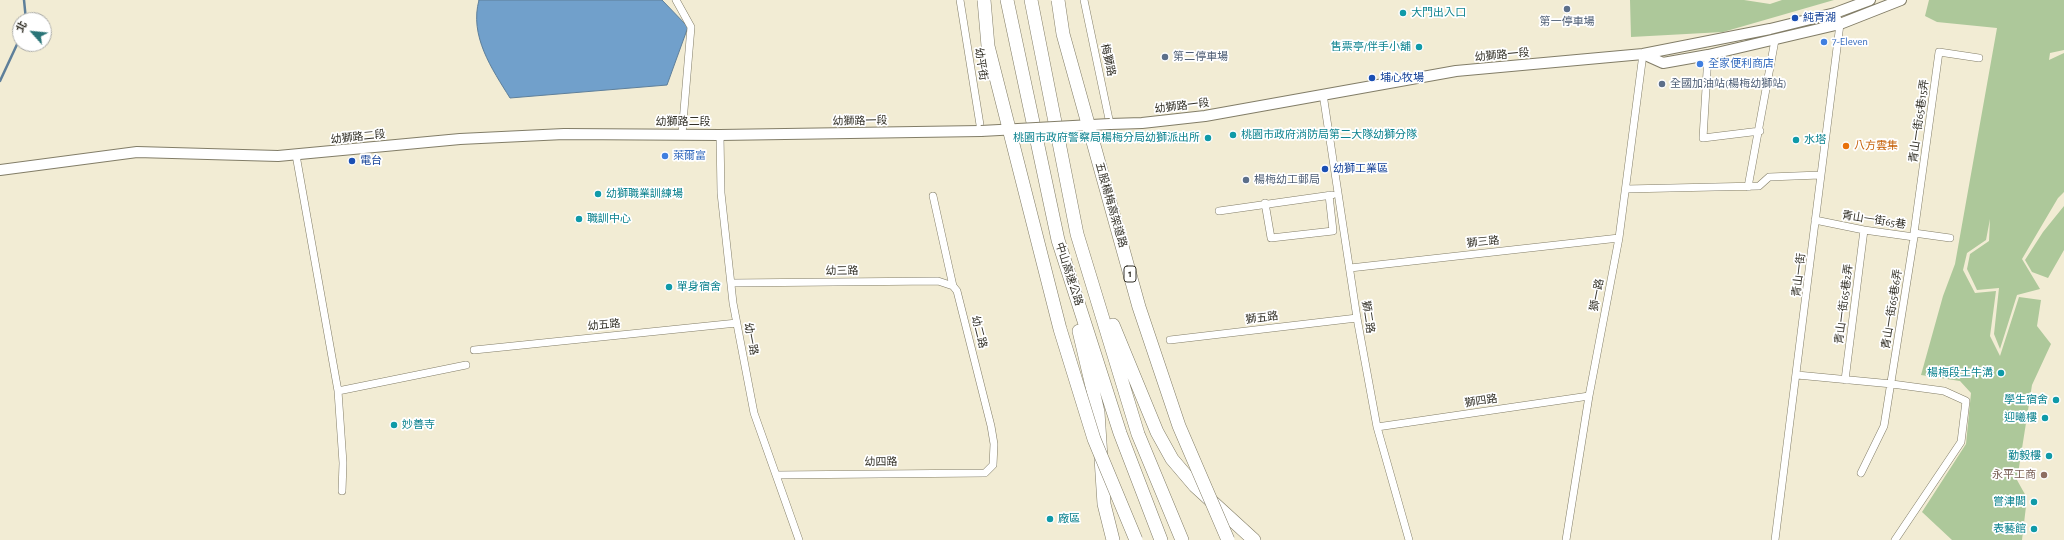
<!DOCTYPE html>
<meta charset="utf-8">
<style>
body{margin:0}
#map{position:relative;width:2064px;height:540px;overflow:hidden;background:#f2ecd4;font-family:"Alegreya Sans","Noto Sans TC",sans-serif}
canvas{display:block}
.north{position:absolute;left:12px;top:12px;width:40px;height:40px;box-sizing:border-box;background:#fff;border:1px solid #adada9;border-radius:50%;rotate:297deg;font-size:11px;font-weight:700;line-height:16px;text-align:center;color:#333128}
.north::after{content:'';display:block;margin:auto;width:14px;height:18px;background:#297477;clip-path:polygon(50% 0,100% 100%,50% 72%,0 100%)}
</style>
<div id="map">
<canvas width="2064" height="540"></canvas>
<div class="north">北</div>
</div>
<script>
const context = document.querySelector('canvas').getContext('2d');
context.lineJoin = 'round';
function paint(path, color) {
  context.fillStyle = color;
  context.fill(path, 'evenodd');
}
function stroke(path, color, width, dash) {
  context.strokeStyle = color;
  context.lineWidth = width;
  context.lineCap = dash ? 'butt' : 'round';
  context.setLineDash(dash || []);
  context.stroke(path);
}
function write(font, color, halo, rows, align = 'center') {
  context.font = font + ' "Alegreya Sans","Noto Sans TC",sans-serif';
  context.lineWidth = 3.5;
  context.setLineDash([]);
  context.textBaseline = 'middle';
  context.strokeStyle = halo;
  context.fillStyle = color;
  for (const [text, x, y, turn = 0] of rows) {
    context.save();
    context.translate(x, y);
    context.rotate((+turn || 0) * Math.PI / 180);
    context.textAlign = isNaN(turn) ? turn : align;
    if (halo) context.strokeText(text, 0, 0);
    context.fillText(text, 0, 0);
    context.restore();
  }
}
paint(new Path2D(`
 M 1630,0 L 1744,0 L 1770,4 L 1782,0 L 1834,0 L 1723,32 L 1631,37 Z
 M 1929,0 L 2064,0 L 2064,50 L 2050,53 L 2049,60 L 2064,53 L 2064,192 L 2058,198 L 2022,259 L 2040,289 L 2017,295 L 2000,349 L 1994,334 L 1999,288 L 1977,290 L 1967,269 L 1970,254 L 1989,241 L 1990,219 L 1986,240 L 1967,253 L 1963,270 L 1975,293 L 1996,291 L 1990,336 L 2000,356 L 2019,297 L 2041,300 L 2037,326 L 2051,344 L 2032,385 L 2017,480 L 2027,498 L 2022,540 L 1952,540 L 1922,512 L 1966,444 L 1971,393 L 1960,381 L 1921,375 L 1943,296 L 1955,264 L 1997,28 L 1937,22 L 1925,16 Z
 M 2064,206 L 2064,250 L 2048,278 L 2032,272 L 2025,260 L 2043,232 Z`), '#adc89a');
const water = new Path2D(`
 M 479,0 L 662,0 L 688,27 L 667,85 L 510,98 C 492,69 469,36 479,0 Z`);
paint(water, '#71a0cb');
stroke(water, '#5e7f9a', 1);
stroke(new Path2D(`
 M 24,0 L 26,20
 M 0,81 L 20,38`), '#5e7f9a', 2.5);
const street = new Path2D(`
 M 676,0 L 691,27 L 682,134
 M 960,0 L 981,131
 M 1084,0 L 1110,124
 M 1708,55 L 1703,138 L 1760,131
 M 1323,94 L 1357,318 L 1377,427 L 1409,540
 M 720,135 L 721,193 L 733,303 L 754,413 L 799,540
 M 296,155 L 338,391 L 343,463 L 342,491
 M 1748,187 L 1775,40
 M 1626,189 L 1759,186 L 1769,177 L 1820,175
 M 1265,203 L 1271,238 L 1333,231 L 1329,195
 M 1219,211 L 1332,195
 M 1815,220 L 1864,230 L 1914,237 L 1914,233 L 1950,238
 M 1914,233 L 1939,52 L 1979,58
 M 1350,268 L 1619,238
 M 731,283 L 938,281 L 953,286
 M 1170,340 L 1357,318
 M 474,350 L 737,323
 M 1797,375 L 1892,384 L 1944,391 L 1966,401 L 1961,442 L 1895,540
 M 1845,380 L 1864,230
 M 338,391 L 466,365
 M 1377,427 L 1589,396
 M 1861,473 L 1884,426 L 1914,237
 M 776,475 L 985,473 L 993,465 L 994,444 L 991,426 L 957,291 L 953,286 L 933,196
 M 1566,540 L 1589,396 L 1619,238 L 1643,54
 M 1775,540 L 1840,24 L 1835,13`);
const secondary = new Path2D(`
 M 1643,54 L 1663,63 L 1708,55 L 1840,24 L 1901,0
 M 1110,124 L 1142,123 L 1205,116 L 1456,71 L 1643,54 L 1770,29 L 1835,13 L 1870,0
 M 0,170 L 137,152 L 278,156 L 460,139 L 564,134 L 720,135 L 981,131`);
const highway = new Path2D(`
 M 1007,0 L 1058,240 L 1120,433 L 1161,540
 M 1031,0 L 1077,234 L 1138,434 L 1182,540
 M 1113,325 L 1157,432 L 1172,459 L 1195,486 L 1254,540
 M 1079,331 L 1098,412 L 1104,504 L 1113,540`);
stroke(street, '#827d67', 8);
stroke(secondary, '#827d67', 12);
stroke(highway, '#827d67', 14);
stroke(street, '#fff', 7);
stroke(secondary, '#fff', 10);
stroke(highway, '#fff', 13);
const secondaryBridge = new Path2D(`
 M 981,131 L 1110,124`);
const highwayBridge = new Path2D(`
 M 984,0 L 988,46 L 1060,329 L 1094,439 L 1136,540
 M 1058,0 L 1063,34 L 1139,307 L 1179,426 L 1228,540`);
stroke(secondaryBridge, '#827d67', 12, []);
stroke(highwayBridge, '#827d67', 14, []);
stroke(secondaryBridge, '#fff', 10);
stroke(highwayBridge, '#fff', 13);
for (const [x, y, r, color] of [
 [1567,9,4,"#5c6f8a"],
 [1403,13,4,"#0f9aa8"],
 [1795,18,4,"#1a4fb4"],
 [1824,42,4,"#3f7fe0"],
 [1419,47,4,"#0f9aa8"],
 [1165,57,4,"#5c6f8a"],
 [1700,64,4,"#3f7fe0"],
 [1372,78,4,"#1a4fb4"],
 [1662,84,4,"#5c6f8a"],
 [1233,135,4,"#0f9aa8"],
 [1208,138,4,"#0f9aa8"],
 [1796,140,4,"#0f9aa8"],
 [1846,146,4,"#e8710a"],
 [665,156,4,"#3f7fe0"],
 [352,161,4,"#1a4fb4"],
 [1325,169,4,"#1a4fb4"],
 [1246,180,4,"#5c6f8a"],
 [598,194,4,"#0f9aa8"],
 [579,219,4,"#0f9aa8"],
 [669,287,4,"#0f9aa8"],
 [2001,373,4,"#0f9aa8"],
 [2056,400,4,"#0f9aa8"],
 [2045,418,4,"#0f9aa8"],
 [394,425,4,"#0f9aa8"],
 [2049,456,4,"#0f9aa8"],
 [2044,475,4,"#8d6e63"],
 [2034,502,4,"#0f9aa8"],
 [1050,519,4,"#0f9aa8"],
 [2034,529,4,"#0f9aa8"]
]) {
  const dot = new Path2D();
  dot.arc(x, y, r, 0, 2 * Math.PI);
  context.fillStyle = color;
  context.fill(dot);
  stroke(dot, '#fff', 1.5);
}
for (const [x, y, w] of [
 [1130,274,12]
]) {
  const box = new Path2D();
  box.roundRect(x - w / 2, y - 8, w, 16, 3);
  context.fillStyle = '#fff';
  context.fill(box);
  stroke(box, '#333128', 1);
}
write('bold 10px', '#333128', null, [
 ["1",1130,274]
]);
write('11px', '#0d838f', '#fff', [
 ["大門出入口",1411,13],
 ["售票亭/伴手小舖",1411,47,"right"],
 ["桃園市政府消防局第二大隊幼獅分隊",1241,135],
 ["桃園市政府警察局楊梅分局幼獅派出所",1200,138,"right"],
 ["水塔",1804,140],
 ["幼獅職業訓練場",606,194],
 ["職訓中心",587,219],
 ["單身宿舍",677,287],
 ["楊梅段土牛溝",1993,373,"right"],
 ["學生宿舍",2048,400,"right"],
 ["迎曦樓",2037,418,"right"],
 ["妙善寺",402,425],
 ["勤毅樓",2041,456,"right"],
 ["嘗津閣",2026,502,"right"],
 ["廠區",1058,519],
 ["表藝館",2026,529,"right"]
], 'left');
write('11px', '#164399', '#fff', [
 ["純青湖",1803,18],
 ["埔心牧場",1380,78],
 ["電台",360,161],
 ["幼獅工業區",1333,169]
], 'left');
write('11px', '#4e5e75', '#fff', [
 ["第一停車場",1567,22,"center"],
 ["第二停車場",1173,57],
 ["全國加油站(楊梅幼獅站)",1670,84],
 ["楊梅幼工郵局",1254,180]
], 'left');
write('11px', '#366cbe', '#fff', [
 ["7-Eleven",1832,42],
 ["全家便利商店",1708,64],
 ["萊爾富",673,156]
], 'left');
write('11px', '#333128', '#fff', [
 ["幼獅路一段",1502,55,-5],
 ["梅獅路",1108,60,78],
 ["幼平街",981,64,81],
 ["幼獅路一段",1182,106,-7],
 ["幼獅路一段",860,121,-1],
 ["青山一街65巷15弄",1919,121,-82],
 ["幼獅路二段",683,122],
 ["幼獅路二段",358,137,-6],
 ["五股楊梅高架道路",1111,205,74],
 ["青山一街65巷",1874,220,9],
 ["獅三路",1483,242,-6],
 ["幼三路",842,271,-1],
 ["中山高速公路",1069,274,72],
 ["青山一街",1799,275,-83],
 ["獅一路",1597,295,-79],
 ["青山一街65巷2弄",1844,304,-83],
 ["青山一街65巷6弄",1892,309,-81],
 ["獅二路",1368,317,81],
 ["獅五路",1262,318,-7],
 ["幼五路",604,325,-6],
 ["幼二路",979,332,76],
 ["幼一路",751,339,79],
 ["獅四路",1481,401,-9],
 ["幼四路",881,462,-1]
]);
write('11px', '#c56008', '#fff', [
 ["八方雲集",1854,146]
], 'left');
write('11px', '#785e54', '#fff', [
 ["永平工商",2036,475]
], 'right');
</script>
